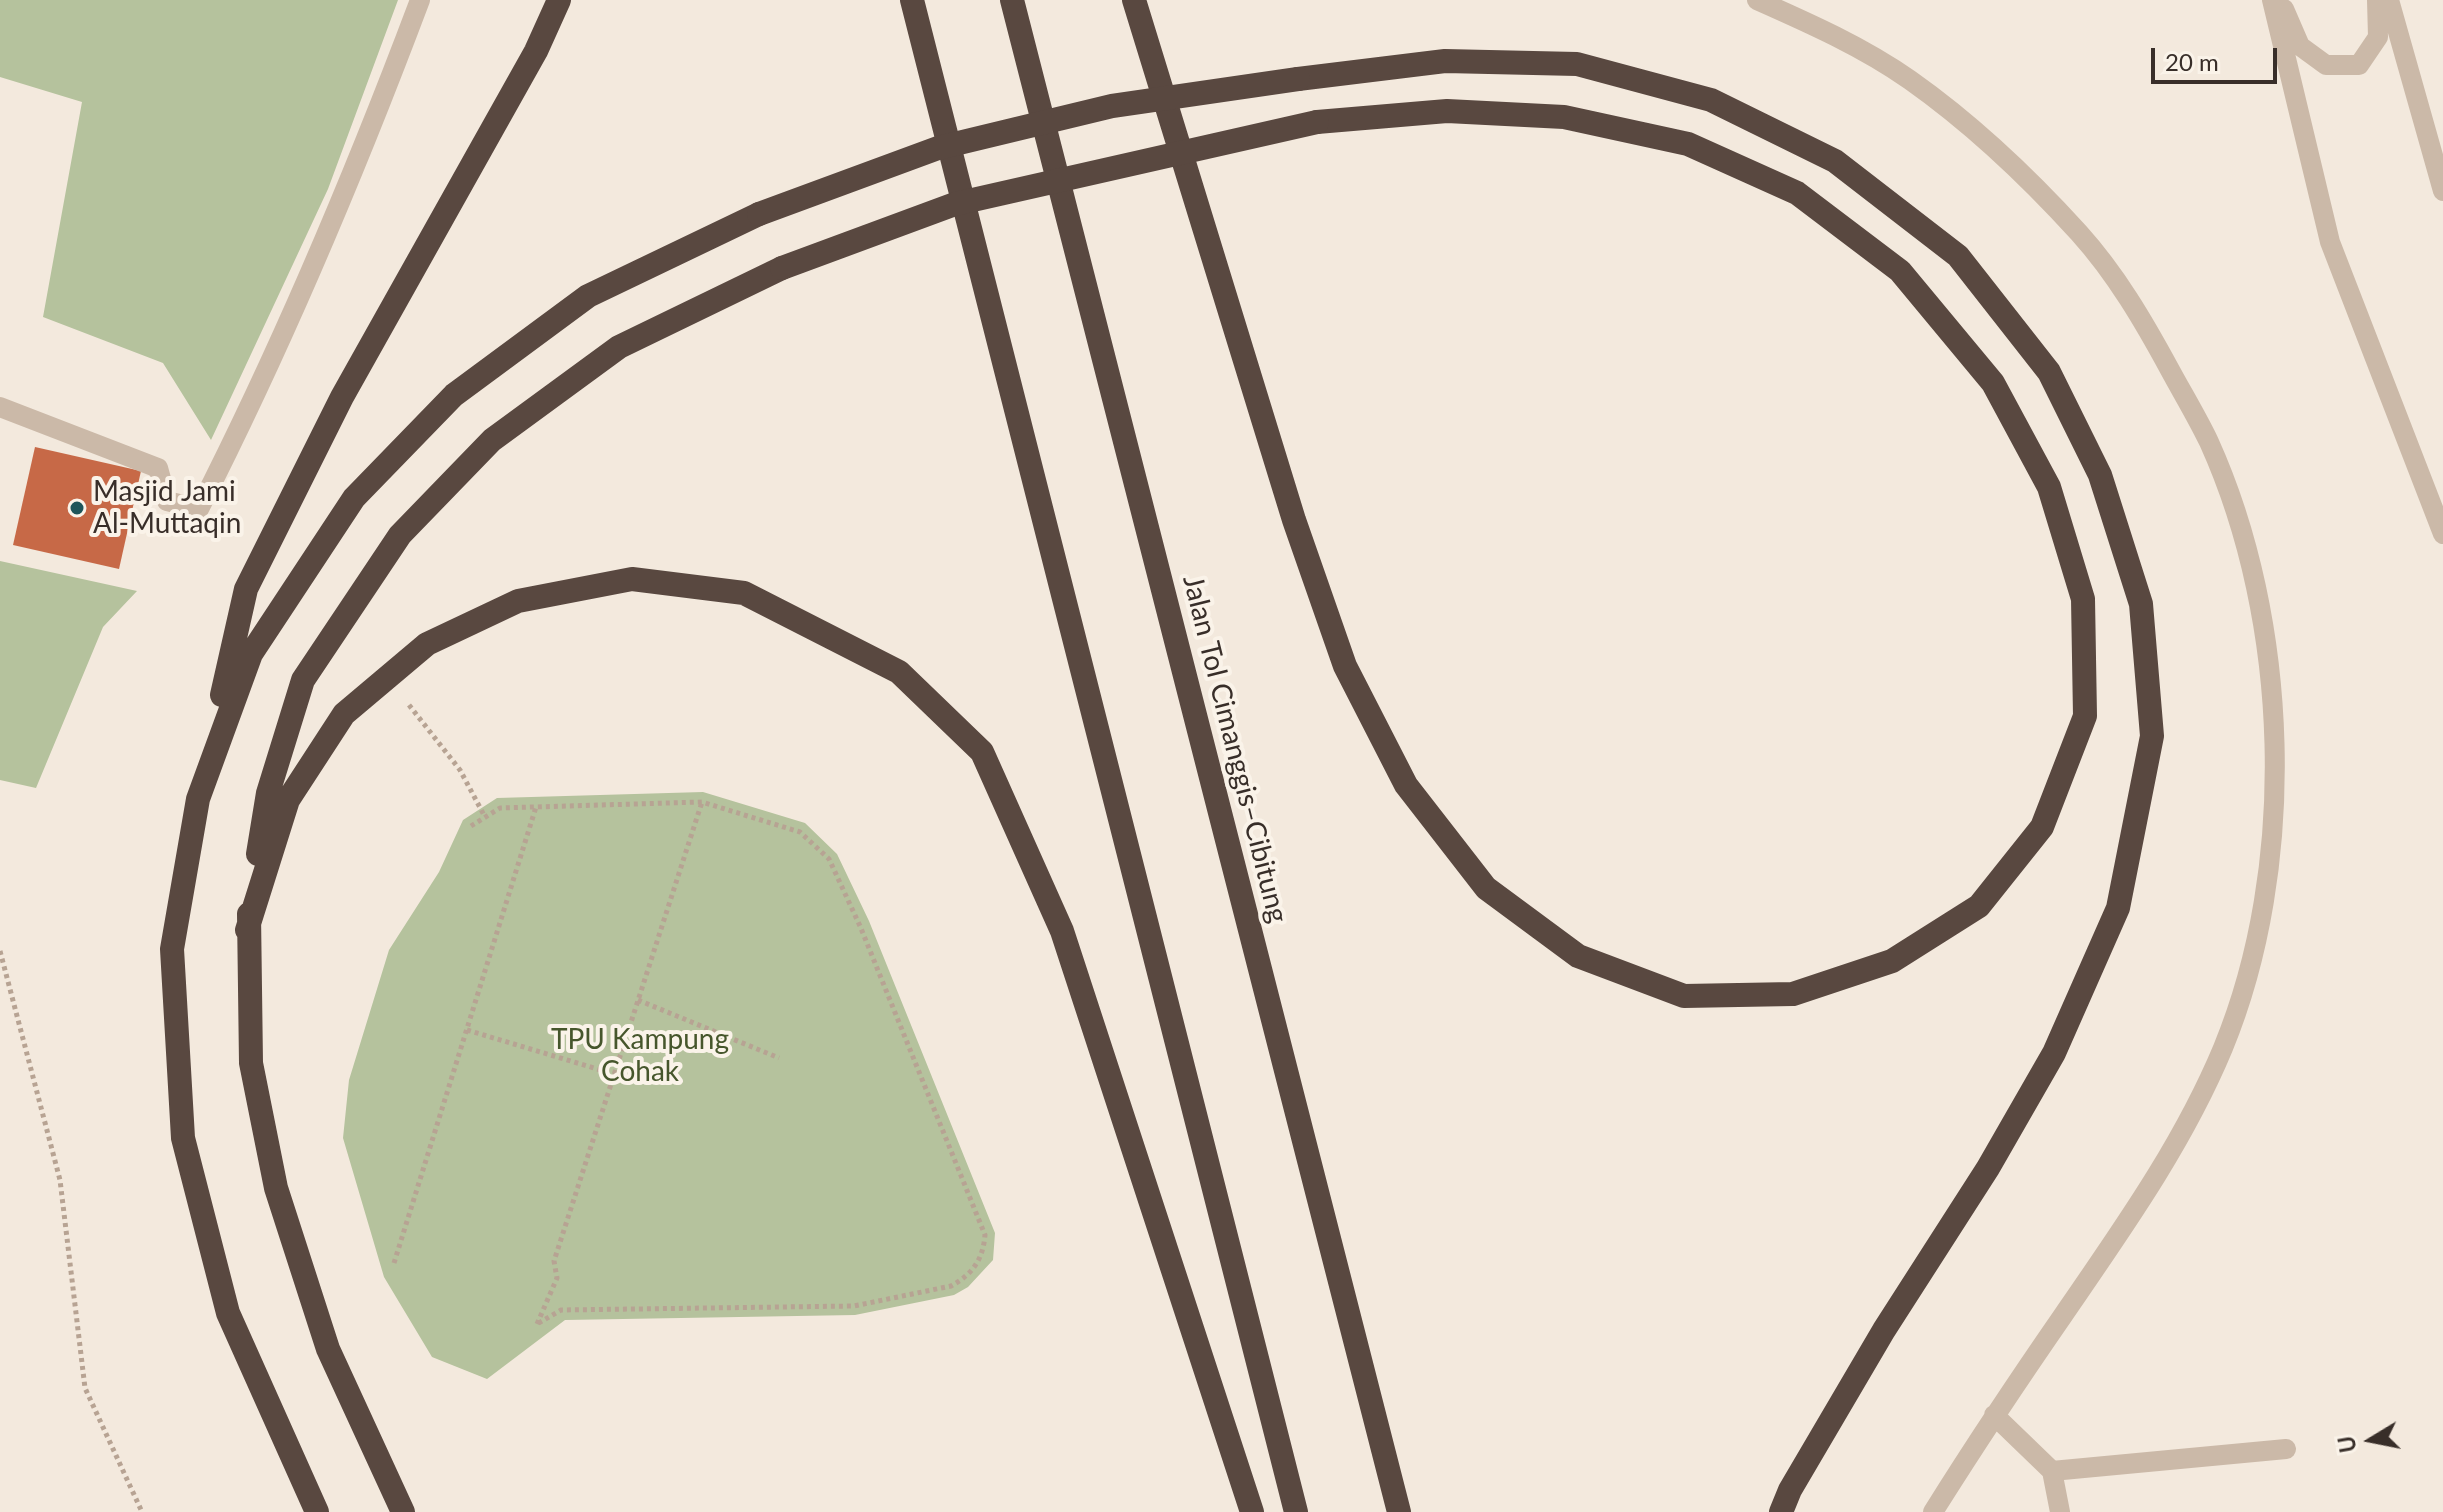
<!DOCTYPE html>
<meta charset="utf-8">
<style>
body{margin:0}
#map{position:relative;width:2443px;height:1512px;overflow:hidden;background:#f3e9dd;font-family:Lato,sans-serif}
canvas{display:block}
.north{position:absolute;left:2331px;top:1400px;width:80px;height:80px;-webkit-text-stroke:6px #faf3e9;paint-order:stroke;rotate:260deg;font-size:22px;font-weight:700;line-height:32px;text-align:center;color:#382e29}
.north::after{content:'';display:block;margin:auto;width:28px;height:36px;background:#382e29;clip-path:polygon(50% 0,100% 100%,50% 72%,0 100%)}
.scale{position:absolute;left:2151px;top:48px;width:126px;height:36px;box-sizing:border-box;border:4px solid #382e29;border-top:0;padding-left:10px;font-size:24px;line-height:28px;white-space:nowrap;color:#382e29;-webkit-text-stroke:6px #faf3e9;paint-order:stroke}
</style>
<div id="map">
<canvas width="2443" height="1512"></canvas>
<div class="north">U</div>
<div class="scale">20 m</div>
</div>
<script>
const context = document.querySelector('canvas').getContext('2d');
context.lineJoin = 'round';
function paint(path, color) {
  context.fillStyle = color;
  context.fill(path, 'evenodd');
}
function stroke(path, color, width, dash) {
  context.strokeStyle = color;
  context.lineWidth = width;
  context.lineCap = dash ? 'butt' : 'round';
  context.setLineDash(dash || []);
  context.stroke(path);
}
function write(font, color, halo, rows, align = 'center') {
  context.font = font + ' Lato,sans-serif';
  context.lineWidth = 8;
  context.setLineDash([]);
  context.textBaseline = 'middle';
  context.strokeStyle = halo;
  context.fillStyle = color;
  for (const [text, x, y, turn = 0] of rows) {
    context.save();
    context.translate(x, y);
    context.rotate((+turn || 0) * Math.PI / 180);
    context.textAlign = isNaN(turn) ? turn : align;
    if (halo) context.strokeText(text, 0, 0);
    context.fillText(text, 0, 0);
    context.restore();
  }
}
paint(new Path2D(`
 M 0,0 L 398,0 L 328,189 L 211,440 L 163,363 L 43,317 L 82,102 L 0,77 Z
 M 0,561 L 137,591 L 103,627 L 36,788 L 0,780 Z
 M 703,792 L 805,823 L 837,854 L 869,921 L 995,1233 L 993,1260 L 968,1287 L 954,1295 L 855,1315 L 565,1320 L 487,1379 L 432,1357 L 384,1277 L 343,1138 L 349,1080 L 389,950 L 439,872 L 463,820 L 497,798 Z`), '#b5c29d');
paint(new Path2D(`
 M 35,447 L 141,471 L 119,569 L 13,545 Z`), '#c76947');
stroke(new Path2D(`
 M 409,705 L 460,770 L 485,817
 M 471,826 L 500,808 L 702,802 L 800,832 L 829,859 L 860,926 L 985,1235 C 983,1259 973,1274 951,1286 L 854,1306 L 561,1310 L 537,1324
 M 0,951 L 60,1180 L 85,1388 L 142,1512
 M 638,1000 L 779,1058
 M 467,1030 L 614,1074
 M 394,1263 L 536,807
 M 537,1324 L 557,1278 L 554,1261 L 702,802`), '#b7a393', 5, [4, 4]);
stroke(new Path2D(`
 M 1757,0 C 1809,23 1863,47 1910,80 C 1971,123 2029,178 2079,233 C 2116,274 2144,322 2170,370 C 2183,394 2197,417 2209,442 C 2290,621 2298,866 2223,1048 C 2183,1144 2123,1228 2064,1314 C 2019,1379 1975,1445 1933,1512
 M 2272,0 L 2330,242 L 2443,534
 M 2389,0 L 2443,191
 M 2284,9 L 2300,46 L 2326,65 L 2359,65 L 2378,37 L 2377,0
 M 0,407 L 158,468 L 167,501 L 199,509 C 283,344 355,173 420,0
 M 1994,1415 L 2052,1471 L 2286,1449
 M 2052,1471 L 2060,1512`), '#cbb9a8', 20);
stroke(new Path2D(`
 M 912,0 L 1296,1512
 M 1012,0 L 1399,1512
 M 1134,0 L 1294,520 L 1345,666 L 1406,785 L 1486,888 L 1578,956 L 1684,996 L 1793,994 L 1892,961 L 1979,906 L 2042,827 L 2085,716 L 2083,599 L 2049,487 L 1993,383 L 1900,271 L 1797,193 L 1688,144 L 1564,117 L 1447,111 L 1317,122
 M 1298,79 L 1445,61 L 1577,64 L 1711,100 L 1835,161 L 1958,256 L 2049,372 L 2100,475 L 2141,604 L 2152,736 L 2118,908 L 2054,1053 L 1988,1168 L 1884,1330 L 1790,1490 L 1781,1512
 M 222,695 L 246,589 L 342,397 L 536,51 L 559,0
 M 258,854 L 268,793 L 303,680 L 400,535 L 492,440 L 619,347 L 782,268
 M 249,914 L 251,1063 L 276,1188 L 328,1349 L 403,1512
 M 247,930 L 288,800 L 344,714 L 427,644 L 518,601 L 632,579 L 744,593 L 899,672 L 982,752 L 1062,931 L 1252,1512
 M 317,1512 L 228,1313 L 183,1138 L 172,949 L 198,799 L 251,654 L 354,498 L 454,395 L 588,296 L 759,214`), '#594840', 24);
stroke(new Path2D(`
 M 759,214 L 938,148 L 1112,106 L 1298,79
 M 782,268 L 955,204 L 1317,122`), '#594840', 24);
for (const [x, y, r, color] of [
 [77,508,8,"#1e555a"]
]) {
  const dot = new Path2D();
  dot.arc(x, y, r, 0, 2 * Math.PI);
  context.fillStyle = color;
  context.fill(dot);
  stroke(dot, '#faf3e9', 3);
}
write('28px', '#382e29', '#faf3e9', [
 ["Masjid Jami",93,492],
 ["Al-Muttaqin",93,524]
], 'left');
write('28px', '#382e29', '#faf3e9', [
 ["Jalan Tol Cimanggis–Cibitung",1235,749,76]
]);
write('28px', '#46562c', '#faf3e9', [
 ["TPU Kampung",640,1040],
 ["Cohak",640,1072]
]);
</script>
